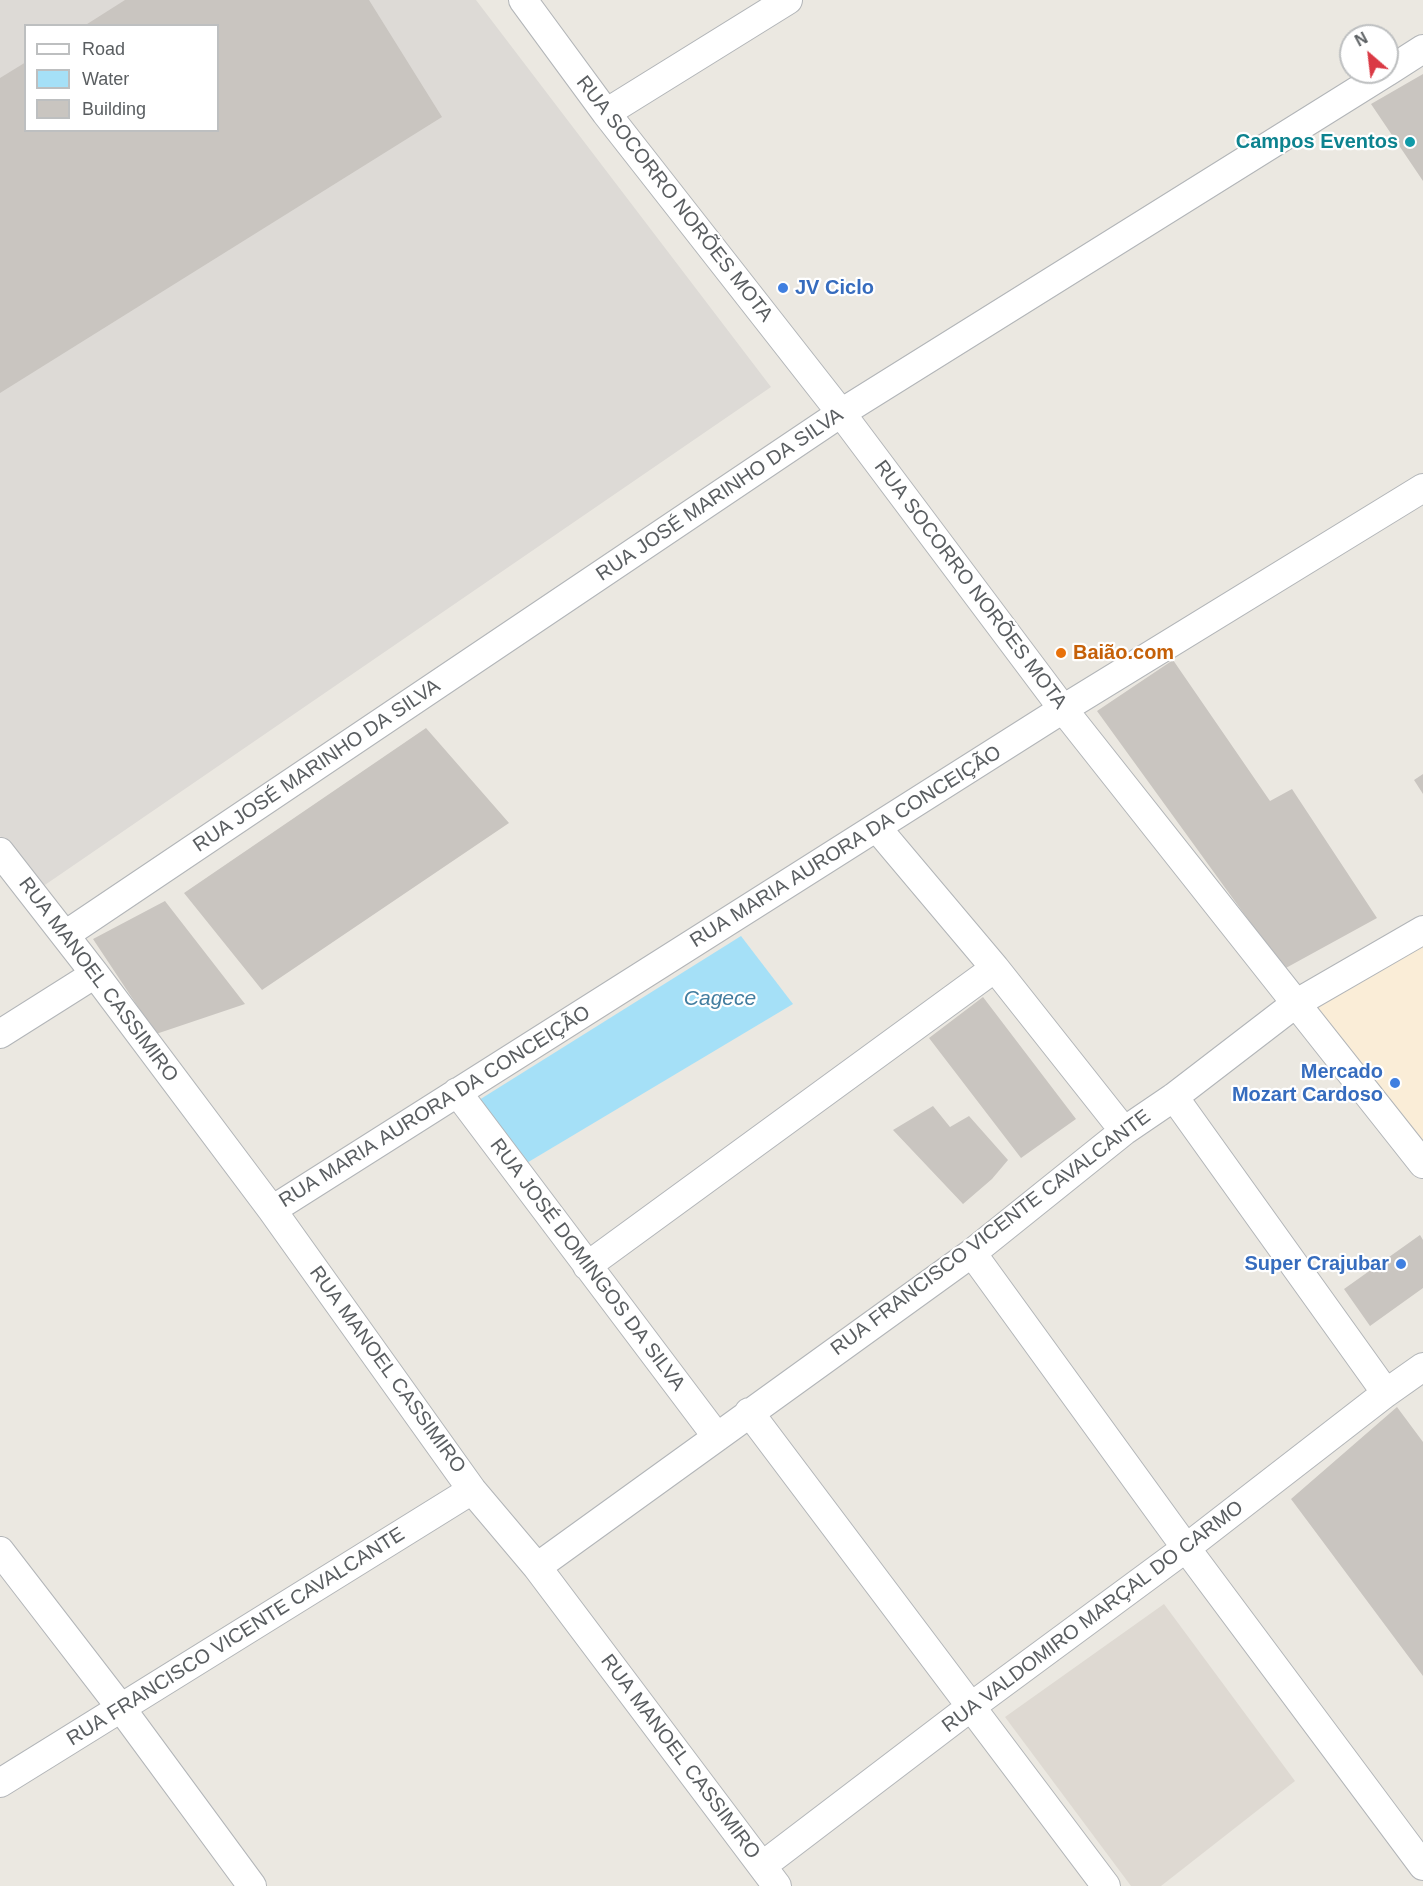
<!DOCTYPE html>
<meta charset="utf-8">
<style>
body{margin:0}
#map{position:relative;width:1423px;height:1886px;overflow:hidden;background:#ebe8e1;font-family:Helvetica,sans-serif}
canvas{display:block}
.legend{position:absolute;left:24px;top:24px;width:195px;height:108px;box-sizing:border-box;background:#fff;border:2px solid #bdbfc0;margin:0;padding:8px 10px;list-style:none;font-size:18px;color:#5a5e61}
.legend li{display:flex;align-items:center;gap:12px;height:30px}
.legend b{width:30px;border:2px solid #bdbfc0}
.north{position:absolute;left:1339px;top:24px;width:60px;height:60px;box-sizing:border-box;background:#fff;border:2px solid #bdbfc0;border-radius:50%;rotate:332deg;font-size:16px;font-weight:700;line-height:24px;text-align:center;color:#5a5e61}
.north::after{content:'';display:block;margin:auto;width:21px;height:27px;background:#da3944;clip-path:polygon(50% 0,100% 100%,50% 72%,0 100%)}
</style>
<div id="map">
<canvas width="1423" height="1886"></canvas>
<ul class="legend">
<li><b style="height:8px;background:#fff"></b>Road</li>
<li><b style="height:16px;background:#a5e0f7"></b>Water</li>
<li><b style="height:16px;background:#c9c5c0"></b>Building</li>
</ul>
<div class="north">N</div>
</div>
<script>
const context = document.querySelector('canvas').getContext('2d');
context.lineJoin = 'round';
function paint(path, color) {
  context.fillStyle = color;
  context.fill(path, 'evenodd');
}
function stroke(path, color, width, dash) {
  context.strokeStyle = color;
  context.lineWidth = width;
  context.lineCap = dash ? 'butt' : 'round';
  context.setLineDash(dash || []);
  context.stroke(path);
}
function write(font, color, halo, rows, align = 'center') {
  context.font = font + ' Helvetica,sans-serif';
  context.lineWidth = 4.5;
  context.setLineDash([]);
  context.textBaseline = 'middle';
  context.strokeStyle = halo;
  context.fillStyle = color;
  for (const [text, x, y, turn = 0] of rows) {
    context.save();
    context.translate(x, y);
    context.rotate((+turn || 0) * Math.PI / 180);
    context.textAlign = isNaN(turn) ? turn : align;
    if (halo) context.strokeText(text, 0, 0);
    context.fillText(text, 0, 0);
    context.restore();
  }
}
paint(new Path2D(`
 M 1423,940 L 1423,1157 L 1310,1009 Z`), '#faedd7');
paint(new Path2D(`
 M 0,0 L 476,0 L 771,387 L 39,889 L 0,836 ZM 26,26 L 218,26 L 218,130 L 26,130 Z`), '#dddad6');
paint(new Path2D(`
 M 1164,1604 L 1295,1781 L 1161,1886 L 1131,1886 L 1005,1717 Z`), '#ded9d2');
paint(new Path2D(`
 M 741,936 L 793,1004 L 515,1170 L 479,1100 Z`), '#a5e0f7');
paint(new Path2D(`
 M 125,0 L 369,0 L 442,117 L 0,393 L 0,78 L 26,62 L 26,130 L 218,130 L 218,26 L 84,26 Z
 M 1423,74 L 1423,181 L 1371,104 Z
 M 1173,660 L 1270,801 L 1292,789 L 1377,918 L 1284,969 L 1097,711 Z
 M 426,728 L 509,823 L 262,990 L 184,893 Z
 M 1423,774 L 1423,794 L 1414,780 Z
 M 165,901 L 245,1004 L 156,1034 L 93,939 Z
 M 983,997 L 1076,1119 L 1021,1158 L 929,1038 Z
 M 933,1106 L 950,1127 L 969,1116 L 1008,1160 L 992,1179 L 963,1204 L 893,1130 Z
 M 1420,1235 L 1423,1240 L 1423,1288 L 1370,1326 L 1344,1289 Z
 M 1397,1407 L 1423,1442 L 1423,1676 L 1291,1499 Z`), '#c9c5c0');
const minor = new Path2D(`
 M 523,0 L 606,113 L 841,413 L 1063,709 L 1423,1164
 M 1387,72 L 1423,49
 M 606,113 L 788,0
 M 877,828 L 995,968 L 1124,1131
 M 0,852 L 95,974 L 272,1210 L 472,1490 L 537,1567 L 777,1886
 M 65,935 L 841,413 L 1387,72
 M 0,1034 L 95,974
 M 457,1092 L 717,1437
 M 1174,1097 L 1386,1393
 M 272,1210 L 1063,709 L 1423,488
 M 972,1253 L 1186,1548 L 1423,1866
 M 587,1266 L 995,968
 M 749,1412 L 1106,1886
 M 0,1551 L 121,1708 L 252,1886
 M 537,1567 L 972,1253 L 1124,1131 L 1174,1097 L 1295,1004 L 1423,930
 M 0,1783 L 472,1490
 M 762,1866 L 972,1706 L 1186,1548 L 1386,1393 L 1423,1367`);
stroke(minor, '#b2b5b8', 30);
stroke(minor, '#fff', 28);
for (const [x, y, r, color] of [
 [1410,142,6,"#0f9aa8"],
 [783,288,6,"#3f7fe0"],
 [1061,653,6,"#e8710a"],
 [1395,1083,6,"#3f7fe0"],
 [1401,1264,6,"#3f7fe0"]
]) {
  const dot = new Path2D();
  dot.arc(x, y, r, 0, 2 * Math.PI);
  context.fillStyle = color;
  context.fill(dot);
  stroke(dot, '#fff', 2);
}
write('bold 20px', '#0d838f', '#fff', [
 ["Campos Eventos",1398,142]
], 'right');
write('20px', '#5a5e61', '#fff', [
 ["RUA SOCORRO NORÕES MOTA",674,199,52],
 ["RUA JOSÉ MARINHO DA SILVA",720,495,-34],
 ["RUA SOCORRO NORÕES MOTA",970,585,53],
 ["RUA JOSÉ MARINHO DA SILVA",317,766,-34],
 ["RUA MARIA AURORA DA CONCEIÇÃO",846,847,-32],
 ["RUA MANOEL CASSIMIRO",98,980,53],
 ["RUA MARIA AURORA DA CONCEIÇÃO",435,1107,-32],
 ["RUA FRANCISCO VICENTE CAVALCANTE",991,1233,-37],
 ["RUA JOSÉ DOMINGOS DA SILVA",587,1265,53],
 ["RUA MANOEL CASSIMIRO",387,1370,54],
 ["RUA VALDOMIRO MARÇAL DO CARMO",1093,1617,-37],
 ["RUA FRANCISCO VICENTE CAVALCANTE",236,1637,-32],
 ["RUA MANOEL CASSIMIRO",680,1757,53]
]);
write('bold 20px', '#366cbe', '#fff', [
 ["JV Ciclo",795,288,"left"],
 ["Mercado",1383,1072],
 ["Mozart Cardoso",1383,1095],
 ["Super Crajubar",1389,1264]
], 'right');
write('bold 20px', '#c56008', '#fff', [
 ["Baião.com",1073,653]
], 'left');
write('italic 21px', '#427d9f', '#fff', [
 ["Cagece",720,999]
]);
</script>
